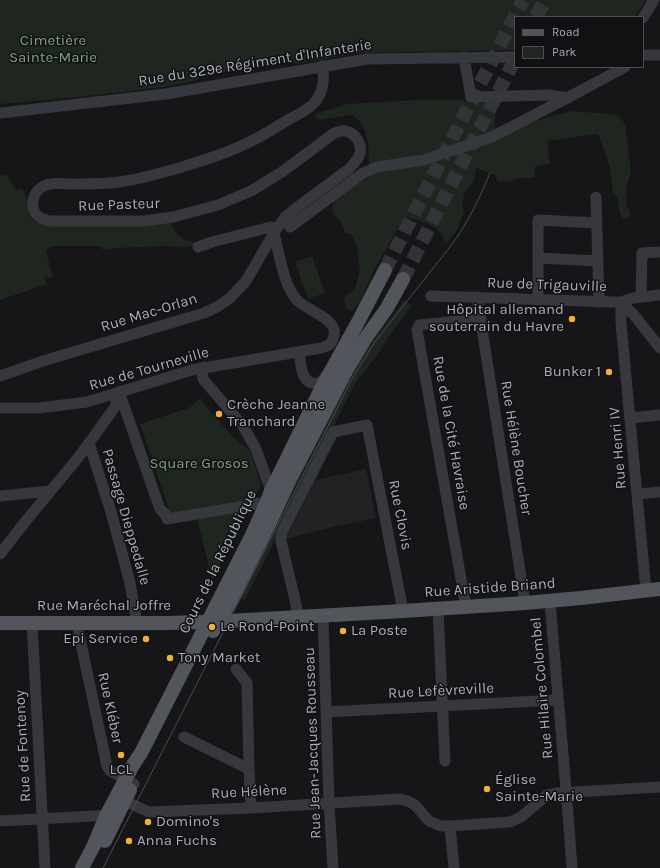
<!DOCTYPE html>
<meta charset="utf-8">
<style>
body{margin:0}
#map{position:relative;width:660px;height:868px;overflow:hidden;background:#161618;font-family:Karla,sans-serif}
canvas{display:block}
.legend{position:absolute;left:514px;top:16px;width:130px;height:52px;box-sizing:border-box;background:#111113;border:1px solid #4d4f55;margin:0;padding:5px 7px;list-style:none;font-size:12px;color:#a8adb8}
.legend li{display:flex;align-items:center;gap:8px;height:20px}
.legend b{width:20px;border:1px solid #4d4f55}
</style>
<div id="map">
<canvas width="660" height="868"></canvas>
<ul class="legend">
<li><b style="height:5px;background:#53555c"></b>Road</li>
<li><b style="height:11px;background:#1e261f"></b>Park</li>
</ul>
</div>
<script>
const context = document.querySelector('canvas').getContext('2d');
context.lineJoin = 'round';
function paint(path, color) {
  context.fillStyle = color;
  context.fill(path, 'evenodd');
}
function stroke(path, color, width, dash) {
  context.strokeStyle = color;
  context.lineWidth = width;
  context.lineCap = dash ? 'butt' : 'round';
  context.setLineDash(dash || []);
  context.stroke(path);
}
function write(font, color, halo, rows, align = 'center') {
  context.font = font + ' Karla,sans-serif';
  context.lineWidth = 3;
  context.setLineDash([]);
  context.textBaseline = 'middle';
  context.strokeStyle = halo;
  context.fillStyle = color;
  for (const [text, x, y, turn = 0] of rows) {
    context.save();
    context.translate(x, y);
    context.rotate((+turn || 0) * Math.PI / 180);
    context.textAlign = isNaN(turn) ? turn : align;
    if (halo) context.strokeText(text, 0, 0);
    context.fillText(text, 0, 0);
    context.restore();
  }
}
paint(new Path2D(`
 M 366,469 L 376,518 L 333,527 L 286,539 L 286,537 L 311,488 L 311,485 L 313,484 L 315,480 Z`), '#222225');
paint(new Path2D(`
 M 0,0 L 646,0 L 635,17 L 515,17 L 515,50 L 358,53 L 296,64 L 291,61 L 201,77 L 192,82 L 164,87 L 79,97 L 0,104 Z
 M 417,100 L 464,100 L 469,103 L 490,103 L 495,110 L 495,128 L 503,133 L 545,118 L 572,111 L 608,114 L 619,116 L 625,124 L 631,171 L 626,189 L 627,206 L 631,214 L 627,218 L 622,218 L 620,213 L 617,195 L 613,195 L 610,167 L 599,136 L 597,134 L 547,141 L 550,163 L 535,167 L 535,177 C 531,178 526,178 522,178 C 510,180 508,184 496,180 L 497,176 L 476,168 L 474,181 L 464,193 L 462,207 L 464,211 L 458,228 L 446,244 C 444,240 442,235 440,232 C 431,223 418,220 406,217 L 402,221 L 374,270 L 360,301 L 353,311 L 346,309 L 344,298 L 355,289 L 360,271 L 357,247 L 352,235 L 345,233 C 342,225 340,219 333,214 L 332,207 L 334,200 L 369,167 C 369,152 369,135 360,122 C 358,119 355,117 352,115 L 338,117 L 321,120 L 316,119 L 315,114 L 347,104 Z
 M 4,174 L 5,176 L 7,175 L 16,190 L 22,189 L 26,195 L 27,210 L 31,219 L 44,225 L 67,226 L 170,222 C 179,239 182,240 200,243 L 188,247 L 166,246 L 115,248 L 103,250 L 101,246 L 52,246 L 46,251 L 51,271 L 53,275 L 49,278 L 44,275 L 47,284 L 0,300 L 0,176 Z
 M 312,256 L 325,293 L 308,299 L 295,262 Z
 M 404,300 L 412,306 L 389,336 L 378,354 L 362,375 L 360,376 L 355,384 L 244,601 L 239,596 L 347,383 L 363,355 L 376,337 Z
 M 200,399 L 233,437 L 250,451 L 256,468 L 261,485 L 254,498 L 170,513 L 140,424 L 189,408 Z
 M 248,508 L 212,580 L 197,517 Z`), '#1e261f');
stroke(new Path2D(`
 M 536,17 L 545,0
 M 385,270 L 523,0
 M 403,279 L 515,59`), '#333438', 14, [14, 7]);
stroke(new Path2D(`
 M 643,18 L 654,0
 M 643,55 L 660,55
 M 464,57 L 471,97 L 549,95 L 568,98
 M 0,113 L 166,94 L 367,59 L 515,57
 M 596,197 L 599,302
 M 290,227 L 363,173 L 377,167 L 424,160 L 492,137 L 569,97 L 625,67
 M 538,258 L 598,261
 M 431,296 L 613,302 L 621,302 L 633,298 L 660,295
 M 477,297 L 525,603
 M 641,297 L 642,253 L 660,252
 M 538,299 L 538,220 L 596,223
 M 621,302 L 621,323 L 646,591
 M 621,302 L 634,315 L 660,348
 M 299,352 C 301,361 300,380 312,383 C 320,385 323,380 327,374
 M 204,367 L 202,373 L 203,379 L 243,426 L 256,449 L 271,491
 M 0,376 L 43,361 L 204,313 L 217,307 L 230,298 L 246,281 L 274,233 L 285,217 L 295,209 L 349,169 C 352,165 357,161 359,156 C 364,146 356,133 345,131 C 341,130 337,132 333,134 L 282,172 L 251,191 L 218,205 L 173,217 L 144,221 L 49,221 C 44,219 39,218 36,214 C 29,205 34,190 44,186 C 51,182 63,184 71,184 C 87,184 103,184 119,182 C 138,180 157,174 175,169 C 197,162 220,156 241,146 C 257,139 272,130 286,121 C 295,116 307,111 314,103 C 323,94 325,78 322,66
 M 119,392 L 123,403 L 160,509 L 165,514 L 167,519 L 267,502
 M 0,408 L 39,408 L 87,402 L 192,370 L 321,348 C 324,347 328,346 330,344 C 333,341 335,334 334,330 C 332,318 308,310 299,302 C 284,289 279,253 274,233 L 271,227 L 212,242 L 198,247
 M 630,418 L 660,415
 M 89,443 L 111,512 L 130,583 L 137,623
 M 637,494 L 660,492
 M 0,496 L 50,491
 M 0,554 L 25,522 L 77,459 L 89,443 L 115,407 L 119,392
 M 550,601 C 557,690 566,779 572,868
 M 466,607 L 417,330 L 419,325 L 481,319
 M 438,609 L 445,761
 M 323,616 L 329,803 L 333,868
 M 299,617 L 281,541 L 282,532 L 333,432 L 367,425 L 403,611
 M 32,623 L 45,868
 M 77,623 L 79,634 L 107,766 L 110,771 L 134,784
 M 236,669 L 247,683 L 249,769 L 251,808
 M 326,712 L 557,700
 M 184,737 L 249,769
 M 125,801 L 149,812 L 251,808 L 400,799 L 408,801 L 415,805 L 429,821 L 441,826 L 450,826 L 510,822 L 521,817 L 547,795 L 558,793 L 660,787
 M 0,821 L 113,815
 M 450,826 L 454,868`), '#37383d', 11);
stroke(new Path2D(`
 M 0,623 L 168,623 L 229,621 L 403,611 L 525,603 L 581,598 L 660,589
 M 213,631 L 229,604 L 269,524 L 290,479 L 346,371 L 365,339 L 387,308 L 403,279
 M 105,841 L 130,790
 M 82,868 L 94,845 L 106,816 L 133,765 L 141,753 L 251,537 L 267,502 L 271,491 L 321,389 L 357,324 L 385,270`), '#53555c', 14);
stroke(new Path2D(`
 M 103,868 L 352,379 L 374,343 L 453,243 C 468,222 480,198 490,173`), '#4a4c52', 1);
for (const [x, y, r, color] of [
 [572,319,4,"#f2b134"],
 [609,372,4,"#f2b134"],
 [219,414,4,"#f2b134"],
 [212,627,4,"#f2b134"],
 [343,631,4,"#f2b134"],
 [146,639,4,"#f2b134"],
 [170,658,4,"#f2b134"],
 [121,755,4,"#f2b134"],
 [487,789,4,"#f2b134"],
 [148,822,4,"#f2b134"],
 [129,841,4,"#f2b134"]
]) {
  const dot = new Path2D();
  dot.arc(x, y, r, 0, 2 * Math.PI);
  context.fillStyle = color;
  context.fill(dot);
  stroke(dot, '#111113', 1.5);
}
write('15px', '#7fa381', '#111113', [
 ["Cimetière",53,41],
 ["Sainte-Marie",53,58],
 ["Square Grosos",199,464]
]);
write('15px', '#a8adb8', '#111113', [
 ["Rue du 329e Régiment d'Infanterie",255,63,-9],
 ["Rue Pasteur",119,205,-2],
 ["Rue de Trigauville",547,285,2],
 ["Rue Mac-Orlan",149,313,-17],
 ["Rue de Tourneville",149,369,-16],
 ["Rue de la Cité Havraise",451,433,80],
 ["Rue Hélène Boucher",516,448,81],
 ["Rue Henri IV",618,448,-95],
 ["Rue Clovis",400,515,79],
 ["Passage Dieppedalle",126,517,74],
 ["Cours de la République",218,562,-64],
 ["Rue Aristide Briand",490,588,-4],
 ["Rue Maréchal Joffre",104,606],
 ["Rue Hilaire Colombel",542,688,-95],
 ["Rue Lefèvreville",441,691,-3],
 ["Rue Kléber",110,708,78],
 ["Rue Jean-Jacques Rousseau",313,743,-92],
 ["Rue de Fontenoy",23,746,-93],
 ["Rue Hélène",249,792,-3]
]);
write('15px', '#a8adb8', '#111113', [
 ["Hôpital allemand",564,310,"right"],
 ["souterrain du Havre",564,327,"right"],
 ["Bunker 1",601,372,"right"],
 ["Crèche Jeanne",227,405],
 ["Tranchard",227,422],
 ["Le Rond-Point",220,627],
 ["La Poste",351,631],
 ["Epi Service",138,639,"right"],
 ["Tony Market",178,658],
 ["LCL",121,770,"center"],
 ["Église",495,780],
 ["Sainte-Marie",495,797],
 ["Domino's",156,822],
 ["Anna Fuchs",137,841]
], 'left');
</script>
